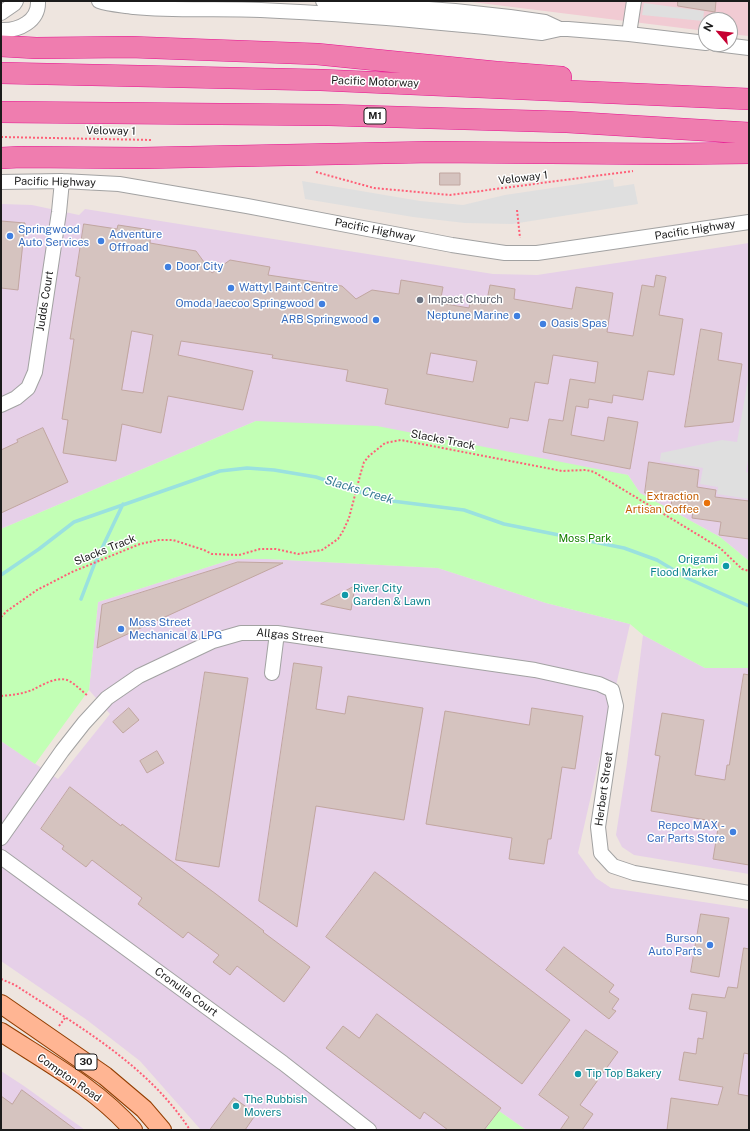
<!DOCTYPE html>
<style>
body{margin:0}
#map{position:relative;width:750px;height:1131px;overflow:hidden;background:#eee5df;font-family:"Public Sans",sans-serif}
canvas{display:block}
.frame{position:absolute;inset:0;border:2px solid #1b1b1b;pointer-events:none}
.north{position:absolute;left:698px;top:12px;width:40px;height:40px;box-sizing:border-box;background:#fff;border:1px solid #a4a4a4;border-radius:50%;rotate:298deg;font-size:11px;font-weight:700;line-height:16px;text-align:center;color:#1b1b1b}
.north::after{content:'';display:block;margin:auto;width:14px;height:18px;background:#c60032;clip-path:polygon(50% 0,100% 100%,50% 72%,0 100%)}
</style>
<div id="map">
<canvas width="750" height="1131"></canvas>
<div class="frame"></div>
<div class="north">N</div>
</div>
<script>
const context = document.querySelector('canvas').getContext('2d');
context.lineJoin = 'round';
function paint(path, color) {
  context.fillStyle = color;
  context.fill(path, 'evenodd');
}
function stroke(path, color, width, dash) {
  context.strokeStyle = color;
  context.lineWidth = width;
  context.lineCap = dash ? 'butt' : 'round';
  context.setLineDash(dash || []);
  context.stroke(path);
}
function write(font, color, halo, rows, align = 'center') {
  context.font = font + ' "Public Sans",sans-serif';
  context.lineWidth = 3;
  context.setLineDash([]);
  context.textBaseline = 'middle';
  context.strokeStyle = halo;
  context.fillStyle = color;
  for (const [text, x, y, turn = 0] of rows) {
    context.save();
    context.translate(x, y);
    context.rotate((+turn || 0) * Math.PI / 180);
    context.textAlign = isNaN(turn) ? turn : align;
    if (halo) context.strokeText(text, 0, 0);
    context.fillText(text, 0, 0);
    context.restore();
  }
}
paint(new Path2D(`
 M 464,1 L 749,1 L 749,36 L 730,34 L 730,20 L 706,20 L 706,31 Z`), '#f1cbd3');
paint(new Path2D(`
 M 1,204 L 32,205 L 79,215 L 85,209 L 493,274 L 537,275 L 749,243 L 749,561 L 720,537 L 640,493 L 628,475 L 256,421 L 1,529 Z
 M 233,559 L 267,559 L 438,568 L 546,603 L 630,624 L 578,853 L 596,878 L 611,888 L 749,909 L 749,1130 L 526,1130 L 499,1111 L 485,1130 L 201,1130 L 140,1061 L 87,1020 L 1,961 L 1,741 L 58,779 L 110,714 L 89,690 L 98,602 Z
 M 643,635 L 705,668 L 749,668 L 749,874 L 634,855 L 622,847 L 616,835 L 627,763 Z
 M 1,1071 L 24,1086 L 85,1130 L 1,1130 Z`), '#e6d0e8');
paint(new Path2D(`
 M 256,421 L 377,426 L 628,475 L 640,493 L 720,537 L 749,561 L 749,668 L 705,668 L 643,635 L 630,624 L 546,603 L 438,568 L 267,559 L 233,559 L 98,602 L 89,690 L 35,764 L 1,741 L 1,529 Z
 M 499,1111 L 526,1130 L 485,1130 Z`), '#c2ffb5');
paint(new Path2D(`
 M 644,3 L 704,11 L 703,21 L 642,15 Z
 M 613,179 L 614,187 L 634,184 L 638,204 L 512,224 L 465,223 L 413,217 L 305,199 L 302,181 L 420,201 L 463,205 L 505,195 Z
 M 749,374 L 749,455 L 746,472 L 749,473 L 749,499 L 717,494 L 718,487 L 700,484 L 703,468 L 660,461 L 661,453 L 722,440 L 737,442 Z`), '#dfdfdf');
stroke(new Path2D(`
 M 1,575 L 39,549 L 74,522 L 220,471 L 247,468 L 274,470 L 316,477 L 384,500 L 464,510 L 504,524 L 624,548 L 657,560 L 687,578 L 749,606
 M 81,599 L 94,565 L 123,504`), '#9ae1df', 3.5);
const building = new Path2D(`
 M 678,1 L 716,1 L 715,12 L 678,6 Z
 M 440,173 L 460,173 L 460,185 L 440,185 Z
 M 1,221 L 25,223 L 18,290 L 1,288 Z
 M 84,224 L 117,229 L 118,225 L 151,230 L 150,243 L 196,251 L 212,273 L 230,260 L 270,267 L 268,275 L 342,286 L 356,299 L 372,290 L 399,294 L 401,280 L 443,287 L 440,303 L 469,308 L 470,302 L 486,305 L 490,285 L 515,289 L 514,299 L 572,309 L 576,287 L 613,293 L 607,332 L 633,336 L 642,285 L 654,287 L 656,275 L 666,277 L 659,315 L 683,319 L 674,375 L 648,371 L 643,400 L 613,395 L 612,403 L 589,399 L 588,408 L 576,406 L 571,435 L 604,441 L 608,417 L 638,422 L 630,469 L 543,452 L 549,419 L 563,421 L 570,379 L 595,383 L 598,362 L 553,355 L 548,384 L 535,382 L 528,421 L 510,418 L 508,428 L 385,404 L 388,389 L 346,381 L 348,370 L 272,358 L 273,355 L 181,341 L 178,355 L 253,371 L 243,410 L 168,396 L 161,433 L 122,424 L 116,461 L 63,453 L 68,420 L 62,419 L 74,339 L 70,339 L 80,277 L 76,276 ZM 132,331 L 153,335 L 143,393 L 122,390 ZM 431,353 L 477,361 L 473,382 L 427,374 Z
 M 701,329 L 722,333 L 718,360 L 742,364 L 733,422 L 685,427 Z
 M 43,428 L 68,482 L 1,513 L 1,450 L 18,442 L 17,440 Z
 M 649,462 L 699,470 L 697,487 L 716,490 L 715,497 L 749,501 L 749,539 L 719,535 L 721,522 L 692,518 L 693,511 L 671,508 L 672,497 L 645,493 Z
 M 238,562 L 283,563 L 97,648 L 102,605 Z
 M 355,586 L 351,610 L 321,604 Z
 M 294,663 L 322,667 L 316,709 L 345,714 L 348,696 L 423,708 L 404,820 L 316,806 L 297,927 L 259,901 Z
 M 205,672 L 248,678 L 219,867 L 176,860 Z
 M 744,674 L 749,675 L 749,865 L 713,859 L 719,822 L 651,811 L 660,756 L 655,755 L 662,713 L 704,720 L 695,775 L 725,780 L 727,765 L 729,765 Z
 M 129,708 L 139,720 L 123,733 L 113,722 Z
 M 532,708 L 583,716 L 575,769 L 562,767 L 551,839 L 548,839 L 544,864 L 509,859 L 512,838 L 426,824 L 445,711 L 529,725 Z
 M 157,751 L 164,763 L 147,773 L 140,761 Z
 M 70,787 L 121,826 L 122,824 L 170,860 L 216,894 L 264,931 L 263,932 L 310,967 L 284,1002 L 237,966 L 230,975 L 213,962 L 219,955 L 188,932 L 183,938 L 138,904 L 142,898 L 92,860 L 86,867 L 62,849 L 64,846 L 41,829 Z
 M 375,872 L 570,1020 L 522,1084 L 326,937 Z
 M 701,914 L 729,918 L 719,977 L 691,972 Z
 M 564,947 L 614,985 L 609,992 L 619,999 L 612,1009 L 616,1011 L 609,1019 L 546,970 Z
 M 744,948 L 749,949 L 749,1054 L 744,1053 L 738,1094 L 749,1096 L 749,1130 L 667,1130 L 671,1098 L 718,1105 L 723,1087 L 679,1080 L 684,1052 L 696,1054 L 698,1038 L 703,1039 L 707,1012 L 689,1009 L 692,994 L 725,998 L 728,987 L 737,988 Z
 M 377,1014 L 501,1108 L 484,1130 L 448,1130 L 424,1112 L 420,1119 L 326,1048 L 343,1026 L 359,1038 Z
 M 586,1030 L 618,1052 L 580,1105 L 593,1114 L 582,1130 L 560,1130 L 569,1117 L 539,1095 Z
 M 22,1090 L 76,1130 L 1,1130 L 1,1096 L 12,1104 Z
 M 234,1098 L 256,1114 L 245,1130 L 210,1130 Z`);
paint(building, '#d5c3bf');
stroke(building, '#c1a6a0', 1);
const minor = new Path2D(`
 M 99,1 C 110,5 122,5 134,7 C 177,11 219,8 261,10 C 355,14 449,23 542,33 L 560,29 L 568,29 L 629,34 L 706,43
 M 323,1 L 455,11 L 510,17 L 545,22 L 560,29
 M 1,13 L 14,4 L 16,1
 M 1,30 C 19,31 39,21 38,1
 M 629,34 L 634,1
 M 716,44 L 749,48
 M 1,182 L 62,181 L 119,184 L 247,206 L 452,245 L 505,253 L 537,253 L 749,222
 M 1,405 L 16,398 L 28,388 L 35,372 L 59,212 L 62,181
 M 272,673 L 277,633
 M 1,838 L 62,751 L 84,723 L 107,698 L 139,676 L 213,641 L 241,633 L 277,633 L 535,670 L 599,684 L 612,690 L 616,706 L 598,827 L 601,853 L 613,866 L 634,873 L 749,893
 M 1,857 L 283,1063 L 369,1130`);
const major = new Path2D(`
 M 1,1004 L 105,1076 L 144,1109 L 162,1130
 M 1,1032 C 47,1062 96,1088 133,1130`);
const highway = new Path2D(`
 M 1,46 L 36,48 L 130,47 L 317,54 L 496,72 L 561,77
 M 1,73 L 321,80 L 749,99
 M 1,112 L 329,115 L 567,122 L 749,133
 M 1,158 L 21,157 L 141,158 L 433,152 L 669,154 L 749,153`);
stroke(minor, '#a2a2a2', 16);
stroke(major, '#923d00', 20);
stroke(highway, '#e61290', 22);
stroke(new Path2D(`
 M 1,137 L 152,140
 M 316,172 L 374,188 L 450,195 L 633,171
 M 517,210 L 520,238
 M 1,617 L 7,611 L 37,590 L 72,572 L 140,544 L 159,540 L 173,540 L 204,550 L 212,554 L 239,555 L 260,549 L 276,549 L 298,554 L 322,550 L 338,539 L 343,531 L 349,518 L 361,472 L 364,462 L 369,456 L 385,443 L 401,440 L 562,471 L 586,470 L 594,472 L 720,548 L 742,569 L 749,571
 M 1,696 C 12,695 22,694 32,690 C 43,685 59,674 71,682 C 77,686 82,691 88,696
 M 1,979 L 15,985 C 78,1026 148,1065 190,1130
 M 59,1026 L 65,1018`), '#ff5f77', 2, [2, 2]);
stroke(minor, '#fff', 14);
stroke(major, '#ffb593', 18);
stroke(highway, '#ef7daf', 21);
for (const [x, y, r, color] of [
 [10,236,4,"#3f7fe0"],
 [101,241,4,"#3f7fe0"],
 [168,267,4,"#3f7fe0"],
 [231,288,4,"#3f7fe0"],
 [420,300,4,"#6b7280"],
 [322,304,4,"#3f7fe0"],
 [517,316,4,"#3f7fe0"],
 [376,320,4,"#3f7fe0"],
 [543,324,4,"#3f7fe0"],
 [707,503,4,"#e8710a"],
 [726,566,4,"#0f9aa8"],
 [345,595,4,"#0f9aa8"],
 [121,629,4,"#3f7fe0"],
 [733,832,4,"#3f7fe0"],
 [710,945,4,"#3f7fe0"],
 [578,1074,4,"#0f9aa8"],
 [236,1106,4,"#0f9aa8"]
]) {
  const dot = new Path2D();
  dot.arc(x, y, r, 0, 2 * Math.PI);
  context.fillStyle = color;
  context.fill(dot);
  stroke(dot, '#fff', 1.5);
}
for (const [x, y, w] of [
 [375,116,22],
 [86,1062,22]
]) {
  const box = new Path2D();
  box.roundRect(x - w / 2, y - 8, w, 16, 3);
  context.fillStyle = '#fff';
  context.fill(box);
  stroke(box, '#1b1b1b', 1);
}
write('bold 10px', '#1b1b1b', null, [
 ["M1",375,116],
 ["30",86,1062]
]);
write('11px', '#1b1b1b', '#fff', [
 ["Pacific Motorway",375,82,2],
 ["Veloway 1",111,131,1],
 ["Veloway 1",523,178,-7],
 ["Pacific Highway",55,182,1],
 ["Pacific Highway",375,230,11],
 ["Pacific Highway",695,230,-9],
 ["Judds Court",45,301,-81],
 ["Slacks Track",443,440,11],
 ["Slacks Track",105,550,-22],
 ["Allgas Street",290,636,6],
 ["Herbert Street",604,789,-82],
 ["Cronulla Court",186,992,36],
 ["Compton Road",69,1078,35]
]);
write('11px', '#366cbe', '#fff', [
 ["Springwood",18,230],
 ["Auto Services",18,243],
 ["Adventure",109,235],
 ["Offroad",109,248],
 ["Door City",176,267],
 ["Wattyl Paint Centre",239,288],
 ["Omoda Jaecoo Springwood",314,304,"right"],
 ["Neptune Marine",509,316,"right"],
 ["ARB Springwood",368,320,"right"],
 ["Oasis Spas",551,324],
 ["Moss Street",129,623],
 ["Mechanical & LPG",129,636],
 ["Repco MAX -",725,826,"right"],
 ["Car Parts Store",725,839,"right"],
 ["Burson",702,939,"right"],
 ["Auto Parts",702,952,"right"]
], 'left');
write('11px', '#5b616d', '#fff', [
 ["Impact Church",428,300]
], 'left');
write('11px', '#c56008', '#fff', [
 ["Extraction",699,497],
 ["Artisan Coffee",699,510]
], 'right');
write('11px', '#168101', '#fff', [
 ["Moss Park",585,539]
]);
write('11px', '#0d838f', '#fff', [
 ["Origami",718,560,"right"],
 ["Flood Marker",718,573,"right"],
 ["River City",353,589],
 ["Garden & Lawn",353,602],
 ["Tip Top Bakery",586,1074],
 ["The Rubbish",244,1100],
 ["Movers",244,1113]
], 'left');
write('italic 12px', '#367b93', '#fff', [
 ["Slacks Creek",359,490,17]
]);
</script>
